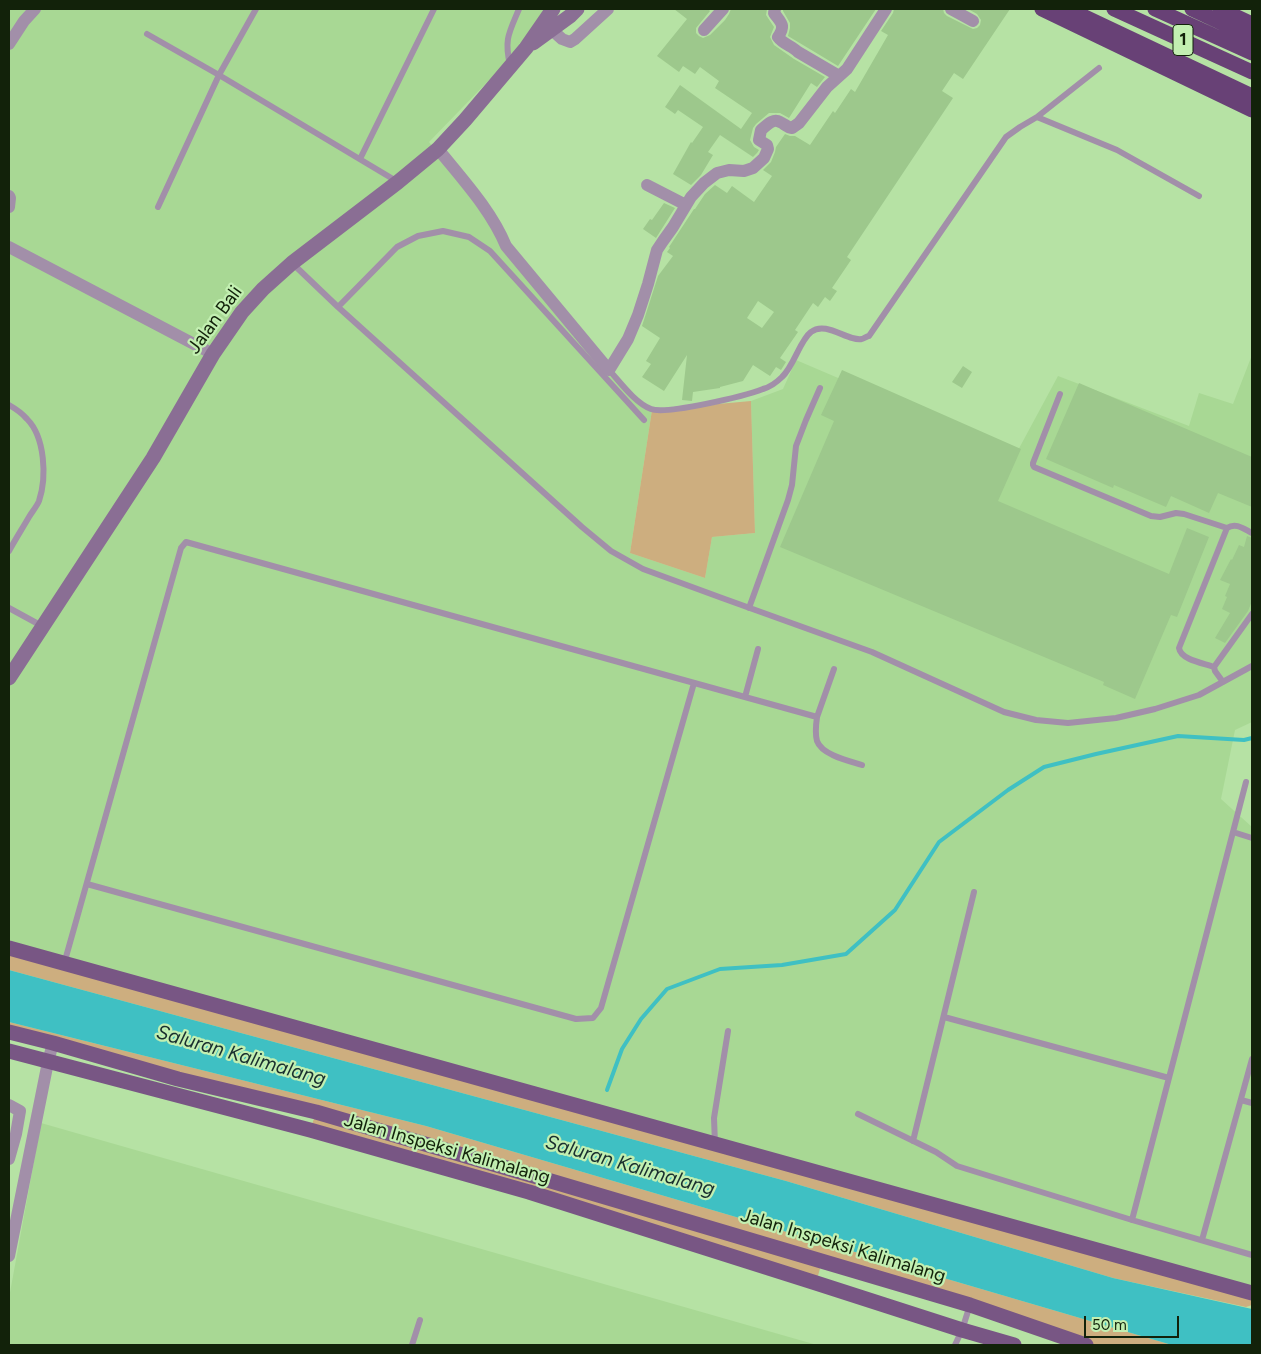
<!DOCTYPE html>
<style>
body{margin:0}
#map{position:relative;width:1261px;height:1354px;overflow:hidden;background:#b6e2a4;font-family:Figtree,sans-serif}
canvas{display:block}
.frame{position:absolute;inset:0;border:10px solid #12220a;pointer-events:none}
.scale{position:absolute;left:1084px;top:1316px;width:95px;height:22px;box-sizing:border-box;border:2px solid #12220a;border-top:0;padding-left:6px;font-size:15px;line-height:18px;white-space:nowrap;color:#12220a;-webkit-text-stroke:4px #c2efb1;paint-order:stroke}
</style>
<div id="map">
<canvas width="1261" height="1354"></canvas>
<div class="frame"></div>
<div class="scale">50 m</div>
</div>
<script>
const context = document.querySelector('canvas').getContext('2d');
context.lineJoin = 'round';
function paint(path, color) {
  context.fillStyle = color;
  context.fill(path, 'evenodd');
}
function stroke(path, color, width, dash) {
  context.strokeStyle = color;
  context.lineWidth = width;
  context.lineCap = dash ? 'butt' : 'round';
  context.setLineDash(dash || []);
  context.stroke(path);
}
function write(font, color, halo, rows, align = 'center') {
  context.font = font + ' Figtree,sans-serif';
  context.lineWidth = 4.5;
  context.setLineDash([]);
  context.textBaseline = 'middle';
  context.strokeStyle = halo;
  context.fillStyle = color;
  for (const [text, x, y, turn = 0] of rows) {
    context.save();
    context.translate(x, y);
    context.rotate((+turn || 0) * Math.PI / 180);
    context.textAlign = isNaN(turn) ? turn : align;
    if (halo) context.strokeText(text, 0, 0);
    context.fillText(text, 0, 0);
    context.restore();
  }
}
paint(new Path2D(`
 M 9,9 L 558,9 L 429,142 L 617,380 L 652,410 L 630,553 L 705,578 L 712,537 L 755,533 L 751,401 L 783,389 L 796,360 L 1016,454 L 1058,376 L 1189,426 L 1199,393 L 1233,404 L 1252,355 L 1252,722 L 1235,730 L 1221,799 L 1252,827 L 1252,1288 L 9,945 Z
 M 41,1123 L 817,1345 L 9,1345 L 9,1298 Z`), '#a8d894');
paint(new Path2D(`
 M 751,401 L 755,533 L 712,537 L 705,578 L 630,553 L 652,410 Z
 M 9,948 L 1252,1293 L 1252,1305 L 1246,1307 L 1113,1278 L 786,1181 L 9,970 Z
 M 9,1022 L 426,1126 L 1172,1345 L 1086,1345 L 822,1261 L 816,1283 L 310,1130 L 316,1113 L 9,1032 Z`), '#cdae7f');
paint(new Path2D(`
 M 9,970 L 786,1181 L 1113,1278 L 1252,1309 L 1252,1345 L 1172,1345 L 426,1126 L 9,1022 Z`), '#3fc0c3');
stroke(new Path2D(`
 M 607,1090 L 622,1049 L 641,1019 L 667,989 L 720,969 L 782,965 L 846,954 L 895,910 L 939,842 L 1008,790 L 1044,767 L 1096,754 L 1178,736 L 1244,740 L 1252,738`), '#3fc0c3', 4);
paint(new Path2D(`
 M 674,9 L 708,9 L 710,11 L 696,28 L 696,33 L 699,36 L 703,38 L 710,35 L 725,20 L 729,14 L 731,9 L 767,9 L 766,15 L 774,27 L 770,37 L 774,45 L 794,59 L 825,77 L 817,87 L 811,83 L 789,118 L 780,113 L 769,113 L 756,124 L 753,128 L 750,140 L 754,147 L 759,150 L 757,153 L 753,157 L 720,135 L 708,152 L 713,155 L 701,175 L 691,185 L 673,174 L 691,142 L 692,143 L 703,127 L 678,110 L 675,114 L 665,107 L 680,85 L 741,129 L 752,113 L 715,88 L 719,81 L 700,67 L 695,74 L 683,66 L 679,72 L 657,56 L 687,19 Z
 M 783,9 L 876,9 L 838,66 L 788,36 L 790,28 L 790,23 L 783,11 Z
 M 894,9 L 943,9 L 944,13 L 947,16 L 973,29 L 977,28 L 980,25 L 981,20 L 977,14 L 968,9 L 1010,9 L 963,79 L 954,73 L 942,91 L 953,98 L 847,257 L 851,260 L 832,288 L 837,291 L 830,301 L 825,297 L 818,307 L 813,303 L 795,330 L 798,332 L 780,358 L 786,362 L 781,370 L 776,367 L 770,376 L 753,365 L 743,381 L 720,387 L 720,388 L 693,392 L 692,401 L 682,400 L 687,355 L 664,391 L 642,377 L 651,364 L 646,361 L 660,338 L 642,326 L 658,276 L 673,256 L 667,252 L 670,248 L 669,247 L 694,209 L 695,209 L 705,194 L 715,185 L 727,193 L 732,186 L 754,202 L 772,176 L 763,170 L 771,162 L 775,152 L 776,147 L 785,134 L 790,136 L 795,136 L 810,145 L 833,111 L 835,113 L 851,89 L 855,92 L 888,35 L 881,31 L 893,13 ZM 758,301 L 774,312 L 762,328 L 747,318 Z
 M 664,203 L 675,208 L 656,238 L 643,229 L 650,219 L 652,220 Z
 M 963,366 L 972,372 L 962,388 L 952,382 Z
 M 842,370 L 1021,449 L 998,501 L 1169,574 L 1187,528 L 1209,537 L 1177,617 L 1171,615 L 1135,699 L 1103,685 L 1104,682 L 780,547 L 834,421 L 821,415 Z
 M 1079,383 L 1252,457 L 1252,507 L 1218,493 L 1209,513 L 1171,496 L 1166,507 L 1114,485 L 1113,488 L 1046,459 Z
 M 1247,536 L 1252,538 L 1252,601 L 1248,611 L 1225,643 L 1215,638 L 1230,613 L 1222,609 L 1227,597 L 1225,596 L 1230,584 L 1220,580 L 1231,559 L 1232,560 L 1239,545 L 1244,547 Z`), '#9dc88c');
stroke(new Path2D(`
 M 147,34 L 219,75 L 398,182
 M 510,65 C 504,39 509,33 519,9
 M 1037,117 L 1099,68
 M 360,159 L 434,9
 M 158,207 L 219,75 L 256,9
 M 292,263 L 338,307 L 397,247 L 418,236 L 443,231 L 469,237 L 490,251 L 644,420
 M 338,307 L 582,527 L 611,551 L 643,569 L 722,598 L 872,652 L 1004,712 L 1036,720 L 1068,723 L 1116,718 L 1155,709 L 1199,695 L 1252,666
 M 609,370 C 620,382 635,403 651,409 C 666,415 745,396 763,389 C 770,387 777,382 782,377 C 794,366 800,340 811,332 C 826,320 848,342 862,339 C 863,339 867,336 869,336 L 1006,137 L 1020,127 L 1037,117 L 1117,150 L 1199,196
 M 1060,394 L 1033,463 L 1033,465 L 1034,467 L 1151,516 L 1160,517 L 1176,513 L 1184,514 L 1227,528 C 1236,522 1244,529 1252,533
 M 9,405 C 16,409 22,413 27,419 C 45,437 47,477 39,501 C 37,506 32,512 29,517 C 22,529 15,540 9,551
 M 9,608 L 42,626
 M 749,608 L 788,500 L 792,485 L 796,446 L 806,420 L 820,388
 M 1214,667 L 1252,614
 M 1223,682 L 1215,671 L 1214,667 C 1203,663 1181,660 1179,648 L 1227,528
 M 745,697 L 758,649
 M 817,717 L 834,669
 M 1233,832 L 1252,838
 M 87,884 L 576,1019 L 593,1018 L 601,1008 L 694,683
 M 64,964 L 181,548 L 186,542 L 817,717 C 816,724 815,734 817,741 C 822,755 849,761 862,765
 M 944,1017 L 1169,1078
 M 1241,1100 L 1252,1103
 M 858,1114 L 936,1152 L 957,1166 L 1132,1220 L 1252,1255
 M 913,1141 L 974,892
 M 715,1144 L 714,1118 L 728,1031
 M 1132,1220 L 1246,782
 M 1202,1240 L 1252,1059
 M 412,1345 L 420,1320
 M 955,1345 L 962,1330 L 970,1305`), '#a28fa9', 6);
stroke(new Path2D(`
 M 775,9 L 774,13 C 781,23 786,25 778,37 C 783,44 792,46 798,52 L 839,76
 M 951,9 L 973,21
 M 552,30 L 562,39 L 570,42 L 575,39 L 608,9
 M 704,30 L 723,9
 M 9,44 L 24,21 L 35,9
 M 438,149 C 463,180 491,210 506,246 L 609,370 L 628,339 L 638,315 L 648,284 L 657,250 L 663,241 L 673,227 L 691,197 L 704,183 L 717,173 L 729,170 L 744,171 L 753,168 L 764,158 L 768,149 L 767,145 L 759,140 L 761,130 C 767,125 773,118 780,122 C 785,124 786,127 792,128 L 799,123 L 827,87 L 847,69 L 886,9
 M 647,185 L 686,205
 M 9,196 L 10,198 L 9,207
 M 9,247 L 213,354
 M 9,1105 L 20,1111 L 16,1134 L 9,1159
 M 9,1256 L 48,1062 L 53,1043`), '#a28fa9', 12);
stroke(new Path2D(`
 M 533,43 L 570,16 L 577,9
 M 9,678 L 153,458 L 213,354 L 242,312 L 263,289 L 292,263 L 398,182 L 438,149 L 465,120 L 526,48 L 553,9`), '#8a6e94', 15);
stroke(new Path2D(`
 M 9,948 L 1252,1293
 M 9,1032 L 53,1043 L 178,1079 L 316,1112 L 534,1176 L 970,1305 L 1086,1345
 M 9,1051 L 310,1130 L 529,1192 L 816,1283 L 962,1330 L 1014,1345`), '#785684', 15);
stroke(new Path2D(`
 M 1042,9 L 1252,110
 M 1068,9 L 1252,96
 M 1114,9 L 1252,72
 M 1155,9 L 1252,53
 M 1192,9 L 1252,37
 M 1220,9 L 1252,24`), '#684176', 15);
for (const [x, y, w] of [
 [1183,40,20]
]) {
  const box = new Path2D();
  box.roundRect(x - w / 2, y - 15.5, w, 31, 4);
  context.fillStyle = '#c2efb1';
  context.fill(box);
  stroke(box, '#12220a', 1);
}
write('bold 18px', '#12220a', null, [
 ["1",1183,40]
]);
write('19px', '#12220a', '#c2efb1', [
 ["Jalan Bali",215,320,-54],
 ["Jalan Inspeksi Kalimalang",447,1149,16],
 ["Jalan Inspeksi Kalimalang",843,1246,17]
]);
write('italic 20px', '#192f2f', '#c2efb1', [
 ["Saluran Kalimalang",241,1056,16],
 ["Saluran Kalimalang",630,1166,16]
]);
</script>
